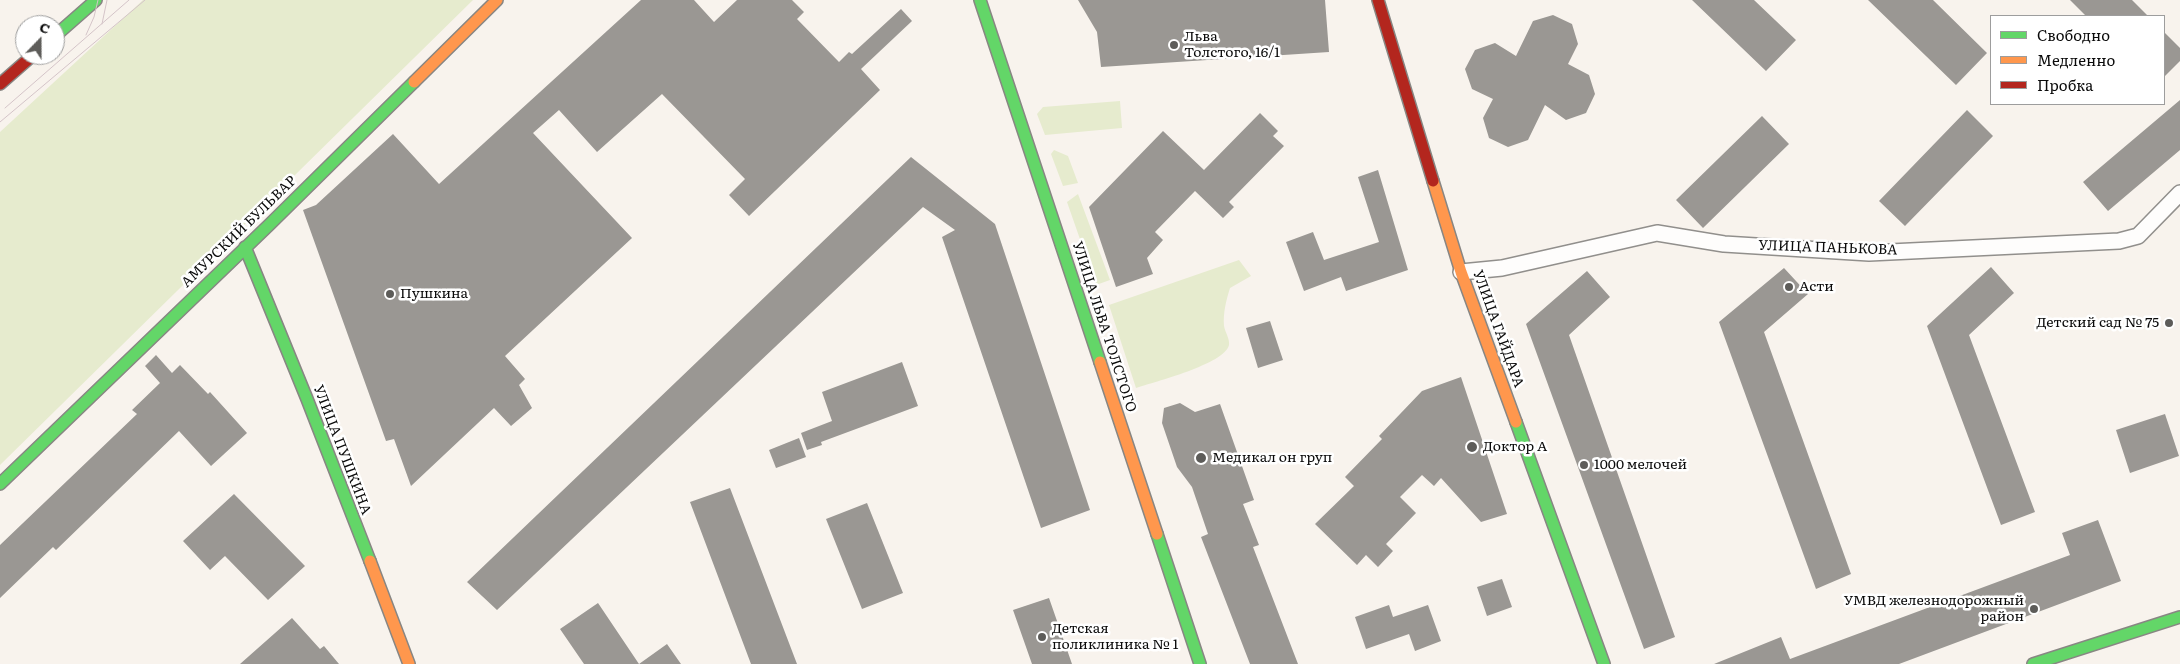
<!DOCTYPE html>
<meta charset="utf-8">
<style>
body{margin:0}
#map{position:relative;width:2180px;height:664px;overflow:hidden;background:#f8f3ed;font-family:Literata,serif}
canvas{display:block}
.legend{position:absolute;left:1990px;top:15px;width:175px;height:90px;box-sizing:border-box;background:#fff;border:1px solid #9d9d9d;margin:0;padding:6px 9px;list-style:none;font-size:15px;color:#0a0a0a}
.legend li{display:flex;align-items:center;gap:10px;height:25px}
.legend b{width:25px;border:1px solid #9d9d9d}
.north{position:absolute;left:15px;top:15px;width:50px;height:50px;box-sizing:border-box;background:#fff;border:1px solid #9d9d9d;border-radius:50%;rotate:22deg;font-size:14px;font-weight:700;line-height:20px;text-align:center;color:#0a0a0a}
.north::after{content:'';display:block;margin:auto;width:18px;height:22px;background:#5d5c59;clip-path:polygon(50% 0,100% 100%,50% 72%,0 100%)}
</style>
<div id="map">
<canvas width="2180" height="664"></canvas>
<ul class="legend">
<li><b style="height:6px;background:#63d668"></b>Свободно</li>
<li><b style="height:6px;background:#ff974d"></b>Медленно</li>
<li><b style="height:6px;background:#b3261e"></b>Пробка</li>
</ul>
<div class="north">С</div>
</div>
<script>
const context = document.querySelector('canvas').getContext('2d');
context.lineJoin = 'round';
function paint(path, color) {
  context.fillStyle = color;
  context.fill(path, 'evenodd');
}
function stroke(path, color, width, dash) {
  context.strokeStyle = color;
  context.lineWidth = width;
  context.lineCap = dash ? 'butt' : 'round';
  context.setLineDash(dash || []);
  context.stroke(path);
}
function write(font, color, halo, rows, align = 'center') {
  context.font = font + ' Literata,serif';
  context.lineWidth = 5;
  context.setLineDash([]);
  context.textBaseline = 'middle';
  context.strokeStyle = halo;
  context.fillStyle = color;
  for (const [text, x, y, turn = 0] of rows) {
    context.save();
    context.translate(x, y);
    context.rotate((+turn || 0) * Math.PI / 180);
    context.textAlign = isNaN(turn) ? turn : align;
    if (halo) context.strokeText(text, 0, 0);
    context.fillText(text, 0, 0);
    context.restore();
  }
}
paint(new Path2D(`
 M 143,0 L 473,0 L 0,465 L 0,132 Z
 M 1120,101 L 1122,128 L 1045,135 L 1037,114 L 1043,107 Z
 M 1054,150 L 1068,156 L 1078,183 L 1063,186 L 1051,154 Z
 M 1078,194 L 1110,280 L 1096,285 L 1067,202 Z
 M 1239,260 L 1251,276 L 1230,288 C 1226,301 1223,313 1224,326 C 1225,332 1230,339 1229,345 C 1225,364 1154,382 1136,388 L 1109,305 Z`), '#e6ebce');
paint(new Path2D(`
 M 641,0 L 694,0 L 714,22 L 737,0 L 792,0 L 804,12 L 797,19 L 839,62 L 849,52 L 852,54 L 901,9 L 912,21 L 861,69 L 880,90 L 749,216 L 729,195 L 745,179 L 662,94 L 597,152 L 559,110 L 533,133 L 632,238 L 505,356 L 525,379 L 519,385 L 532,408 L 511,426 L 494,408 L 411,486 L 394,439 L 386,441 L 303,210 L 316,205 L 393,134 L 439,184 Z
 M 1078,0 L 1325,0 L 1329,52 L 1101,67 L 1097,32 Z
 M 1692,0 L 1754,0 L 1796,40 L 1766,71 Z
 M 1868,0 L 1933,0 L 1987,53 L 1956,85 Z
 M 2070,0 L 2132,0 L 2148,16 L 2086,16 Z
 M 1553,15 L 1572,24 L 1578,44 L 1568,64 L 1589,75 L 1595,94 L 1586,113 L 1566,120 L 1545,105 L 1528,140 L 1508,147 L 1489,138 L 1483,118 L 1493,99 L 1472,89 L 1465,69 L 1475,50 L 1495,43 L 1516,56 L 1533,21 Z
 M 2164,32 L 2180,48 L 2180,61 L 2164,77 Z
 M 2180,100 L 2180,150 L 2108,211 L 2083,182 Z
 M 1967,110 L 1993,136 L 1905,226 L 1879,201 Z
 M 1260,113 L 1278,131 L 1273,136 L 1284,146 L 1229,202 L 1234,207 L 1223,218 L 1195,191 L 1155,232 L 1163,240 L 1147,258 L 1153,274 L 1116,287 L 1089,207 L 1163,131 L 1204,170 Z
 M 1762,116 L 1789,144 L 1703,228 L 1676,200 Z
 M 911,157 L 995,224 L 1090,510 L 1041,528 L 942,237 L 955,230 L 923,207 L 497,610 L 467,582 Z
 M 1378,170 L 1408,270 L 1346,291 L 1341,277 L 1304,291 L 1286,242 L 1313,232 L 1324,260 L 1379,242 L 1358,177 Z
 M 1991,267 L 2014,293 L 1969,335 L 2035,512 L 2001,525 L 1927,326 Z
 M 1784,268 L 1808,294 L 1764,332 L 1851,574 L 1816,589 L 1719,322 Z
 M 1587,271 L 1610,297 L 1569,335 L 1675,637 L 1644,649 L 1526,324 Z
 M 1270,321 L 1283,360 L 1258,368 L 1246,328 Z
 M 156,355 L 172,373 L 180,365 L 208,394 L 210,392 L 247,433 L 211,466 L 179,431 L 56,550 L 53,547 L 0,598 L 0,545 L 137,414 L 132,410 L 160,383 L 145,366 Z
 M 902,362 L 918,406 L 821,442 L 822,445 L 807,450 L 801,433 L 832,421 L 822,392 Z
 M 1461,377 L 1507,514 L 1481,522 L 1441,478 L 1434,486 L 1422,475 L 1400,497 L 1416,513 L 1386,544 L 1393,551 L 1378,567 L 1366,555 L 1357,565 L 1315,524 L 1354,486 L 1345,477 L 1382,439 L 1379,436 L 1422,391 Z
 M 1180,403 L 1195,412 L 1220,404 L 1254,500 L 1243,504 L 1259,545 L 1253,547 L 1298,664 L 1250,664 L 1201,537 L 1208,534 L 1192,487 L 1177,467 L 1162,423 L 1164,408 Z
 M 2165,414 L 2179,456 L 2130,473 L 2116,430 Z
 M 799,438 L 806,457 L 776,468 L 769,450 Z
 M 730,488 L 797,664 L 751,664 L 690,502 Z
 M 234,494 L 305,566 L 268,600 L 225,556 L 210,570 L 183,541 Z
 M 867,503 L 903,593 L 862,609 L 826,519 Z
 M 2098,520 L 2121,581 L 1899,664 L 1714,664 L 1781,637 L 1790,659 L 2070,555 L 2062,533 Z
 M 1502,579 L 1512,607 L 1487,616 L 1477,587 Z
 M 1049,598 L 1072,664 L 1032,664 L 1013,610 Z
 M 598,603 L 639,664 L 667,644 L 681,664 L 584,664 L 560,629 Z
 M 1389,605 L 1393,617 L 1428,605 L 1441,641 L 1415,651 L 1409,634 L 1366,649 L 1355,617 Z
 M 292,618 L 320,649 L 324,646 L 339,664 L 240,664 Z`), '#9a9793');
const street = new Path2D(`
 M 1461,272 L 1502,268 L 1657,233 L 1724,244 L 1869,253 L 2119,241 L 2138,236 L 2180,193`);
const fast = new Path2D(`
 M 980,0 L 1100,362
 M 55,36 L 96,0
 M 245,247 L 307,399 L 370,561
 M 1516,422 L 1604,664
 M 0,484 L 269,225 L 414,82
 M 1157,534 L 1200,664
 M 2033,664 L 2180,617`);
const slow = new Path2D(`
 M 414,82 L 497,0
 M 1433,181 L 1461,272 L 1516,422
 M 1100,362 L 1157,534
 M 370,561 L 409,664`);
const jam = new Path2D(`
 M 1378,0 L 1433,181
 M 0,84 L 33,55`);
stroke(street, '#918f8c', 18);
stroke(fast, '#888683', 14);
stroke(slow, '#888683', 14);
stroke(jam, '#888683', 14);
stroke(street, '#fefdfc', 15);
stroke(fast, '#63d668', 11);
stroke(slow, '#ff974d', 11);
stroke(jam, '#b3261e', 11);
stroke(new Path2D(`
 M 102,24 L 107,0
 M 86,35 L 94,17 L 98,0
 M 5,108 L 129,0
 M 0,122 L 145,0`), '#d4c4c8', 1);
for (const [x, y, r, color] of [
 [1174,45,5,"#5d5c59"],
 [1789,287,5,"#5d5c59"],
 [390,294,5,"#5d5c59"],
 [2169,323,5,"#5d5c59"],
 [1472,447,6,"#5d5c59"],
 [1201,458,6,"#5d5c59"],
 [1584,465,5,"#5d5c59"],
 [2034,609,5,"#5d5c59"],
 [1042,637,5,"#5d5c59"]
]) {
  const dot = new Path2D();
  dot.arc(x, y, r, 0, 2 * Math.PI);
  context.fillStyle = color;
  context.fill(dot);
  stroke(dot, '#fff', 2);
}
write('14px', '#0a0a0a', '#fff', [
 ["Льва",1184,37],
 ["Толстого, 16/1",1184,53],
 ["Асти",1799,287],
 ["Пушкина",400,294],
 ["Детский сад № 75",2159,323,"right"],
 ["Доктор А",1483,447],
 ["Медикал он груп",1212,458],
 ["1000 мелочей",1594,465],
 ["УМВД железнодорожный",2024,601,"right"],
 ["район",2024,617,"right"],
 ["Детская",1052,629],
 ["поликлиника № 1",1052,645]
], 'left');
write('14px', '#0a0a0a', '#fff', [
 ["АМУРСКИЙ БУЛЬВАР",239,232,-44],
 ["УЛИЦА ПАНЬКОВА",1828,248,2],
 ["УЛИЦА ЛЬВА ТОЛСТОГО",1104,327,72],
 ["УЛИЦА ГАЙДАРА",1498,329,70],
 ["УЛИЦА ПУШКИНА",342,450,69]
]);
</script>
